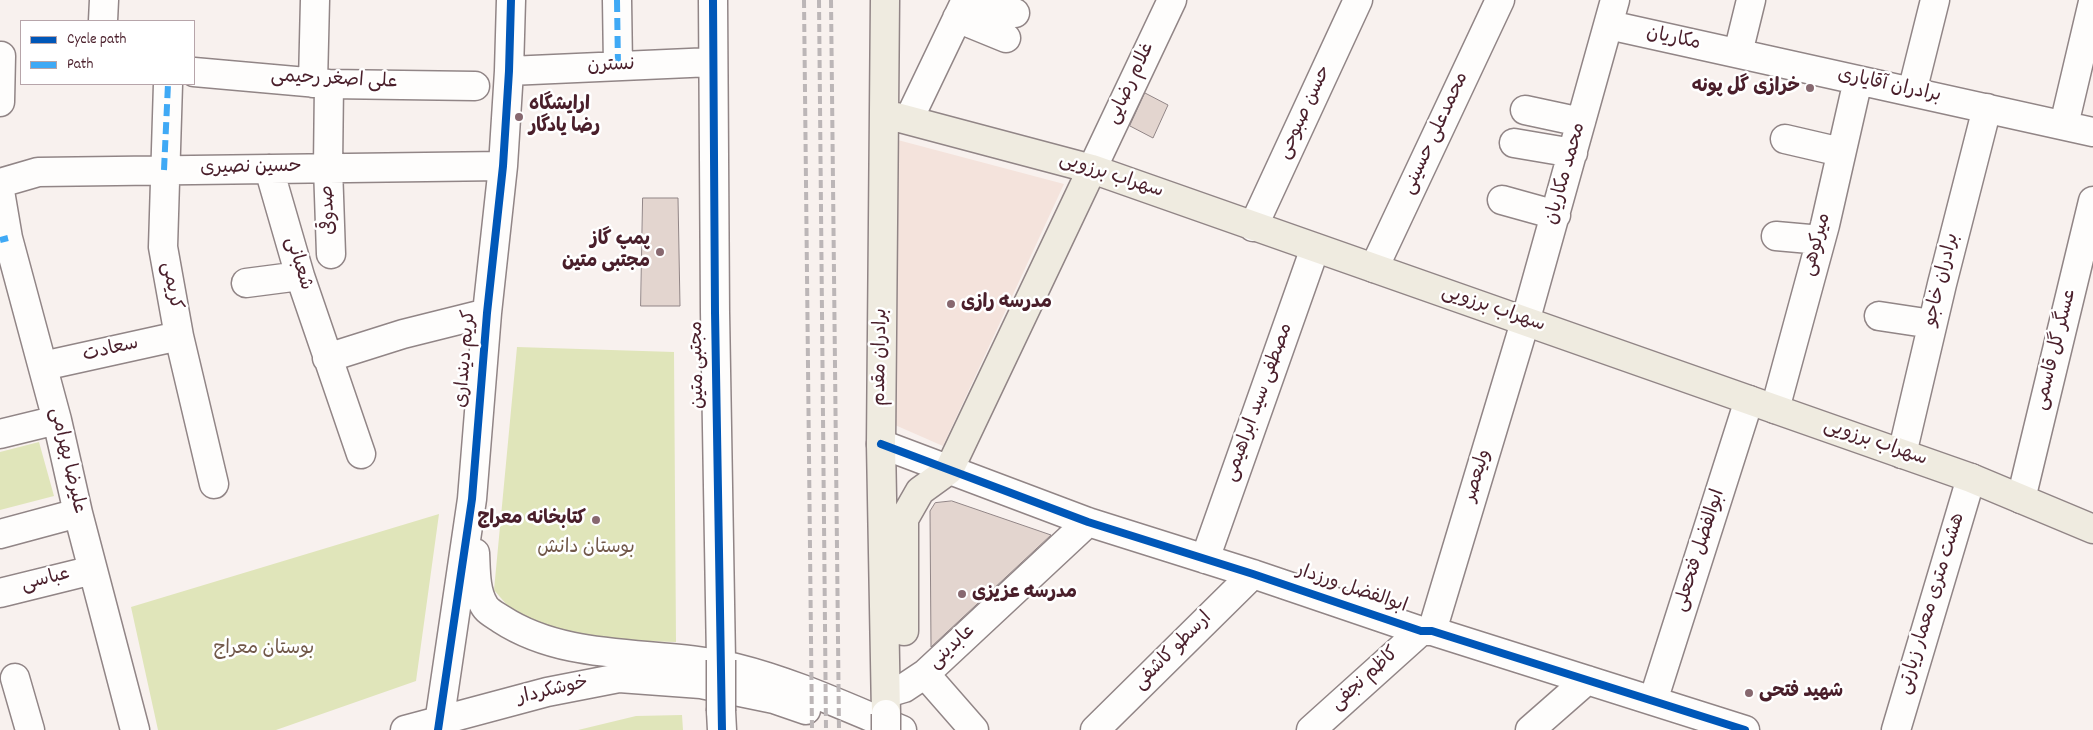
<!DOCTYPE html>
<meta charset="utf-8">
<style>
body{margin:0}
#map{position:relative;width:2093px;height:730px;overflow:hidden;background:#f8f1ee;font-family:Dekko,sans-serif}
canvas{display:block}
.legend{position:absolute;left:20px;top:20px;width:175px;height:65px;box-sizing:border-box;background:#fff;border:1px solid #b7a5aa;margin:0;padding:6px 9px;list-style:none;font-size:15px;color:#4a1f2b}
.legend li{display:flex;align-items:center;gap:10px;height:25px}
.legend b{width:25px;border:1px solid #b7a5aa}
</style>
<div id="map">
<canvas width="2093" height="730"></canvas>
<ul class="legend">
<li><b style="height:6px;background:#0057b8"></b>Cycle path</li>
<li><b style="height:6px;background:#3fa9f5"></b>Path</li>
</ul>
</div>
<script>
const context = document.querySelector('canvas').getContext('2d');
context.lineJoin = 'round';
function paint(path, color) {
  context.fillStyle = color;
  context.fill(path, 'evenodd');
}
function stroke(path, color, width, dash) {
  context.strokeStyle = color;
  context.lineWidth = width;
  context.lineCap = dash ? 'butt' : 'round';
  context.setLineDash(dash || []);
  context.stroke(path);
}
function write(font, color, halo, rows, align = 'center') {
  context.font = font + ' Dekko,"Playpen Sans Arabic",sans-serif';
  context.lineWidth = 5;
  context.setLineDash([]);
  context.textBaseline = 'middle';
  context.strokeStyle = halo;
  context.fillStyle = color;
  for (const [text, x, y, turn = 0] of rows) {
    context.save();
    context.translate(x, y);
    context.rotate((+turn || 0) * Math.PI / 180);
    context.textAlign = isNaN(turn) ? turn : align;
    if (halo) context.strokeText(text, 0, 0);
    context.fillText(text, 0, 0);
    context.restore();
  }
}
paint(new Path2D(`
 M 894,139 L 1064,184 L 943,446 L 895,425 Z`), '#f4e3dc');
paint(new Path2D(`
 M 517,347 L 674,352 L 676,642 L 572,639 L 519,619 L 494,590 Z
 M 39,442 L 54,496 L 0,510 L 0,452 Z
 M 439,514 L 416,681 L 276,730 L 158,730 L 131,607 Z
 M 682,715 L 683,730 L 578,730 L 636,716 Z`), '#e0e5ba');
const building = new Path2D(`
 M 1145,93 L 1168,105 L 1153,138 L 1130,126 Z
 M 643,198 L 678,198 L 680,306 L 641,306 Z
 M 952,501 L 1051,535 L 931,647 L 930,511 L 935,503 Z`);
paint(building, '#e3d5cf');
stroke(building, '#918586', 1);
const minor = new Path2D(`
 M 617,0 L 618,66
 M 713,0 L 715,312 L 721,660
 M 985,0 L 1015,13
 M 957,18 L 1006,38
 M 103,21 L 104,0
 M 1609,25 L 2093,132
 M 1738,53 L 1751,0
 M 509,71 L 712,62
 M 194,72 L 329,84 L 475,86
 M 313,83 L 315,0
 M 168,84 L 163,247 L 179,336 L 214,484
 M 329,84 L 328,167 L 331,254
 M 1912,92 L 1935,0
 M 0,102 L 1,56
 M 1525,110 L 1581,122
 M 909,119 L 966,0
 M 2064,125 L 2093,2
 M 1785,139 L 1841,152
 M 1514,143 L 1573,153
 M 269,169 L 300,276 L 361,454
 M 1092,169 L 1172,0
 M 0,183 L 38,172 L 503,166
 M 0,191 L 8,238 L 57,420 L 78,513 L 135,730
 M 1502,200 L 1556,215
 M 1253,227 L 1358,0
 M 1776,236 L 1821,240
 M 1374,268 L 1500,0
 M 246,283 L 300,276
 M 1879,316 L 1932,324
 M 327,358 L 403,334 L 487,313
 M 43,366 L 179,336
 M 1775,409 L 1825,225 L 1858,80
 M 0,434 L 57,420
 M 881,444 L 1088,522 L 1253,574 L 1421,631 L 1432,631 L 1745,730
 M 1902,454 L 1942,284 L 1987,108
 M 2021,499 L 2093,201
 M 0,534 L 78,513
 M 475,553 C 476,570 475,590 484,605 C 487,611 495,615 501,619 C 570,664 659,649 736,668 C 793,682 848,708 902,730
 M 1205,559 L 1315,248
 M 0,593 L 93,570
 M 1432,631 L 1525,322 L 1615,0
 M 925,674 L 974,730
 M 15,678 L 30,730
 M 887,693 L 904,688 L 925,674 L 1088,522
 M 1653,701 L 1749,400
 M 721,711 L 722,730
 M 405,730 L 547,692 L 619,678 L 701,684 L 774,699 L 806,710
 M 438,730 L 472,499 L 487,313 L 503,166 L 509,71 L 511,0
 M 1095,730 L 1253,574
 M 1311,730 L 1421,631
 M 1530,730 L 1587,680
 M 1896,730 L 1971,478`);
const major = new Path2D(`
 M 885,0 L 881,444 L 886,714
 M 885,114 L 1092,169 L 1971,478 L 2093,529
 M 904,631 L 904,519 L 920,491 L 949,470 L 1092,169`);
stroke(minor, '#918586', 31);
stroke(major, '#918586', 31);
stroke(minor, '#fefdfc', 28);
stroke(major, '#efebe0', 28);
stroke(new Path2D(`
 M 804,0 L 812,730
 M 819,0 L 826,730
 M 831,0 L 839,730`), '#bcb6b7', 4, [8, 4]);
const minorBridge = new Path2D(`
 M 721,660 L 721,711
 M 886,714 L 886,730`);
stroke(minorBridge, '#918586', 31, []);
stroke(minorBridge, '#fefdfc', 28);
stroke(new Path2D(`
 M 617,0 L 618,66
 M 164,170 L 168,84
 M 0,240 L 8,238`), '#3fa9f5', 6, [12, 6]);
stroke(new Path2D(`
 M 713,0 L 715,312 L 722,730
 M 881,444 L 1088,522 L 1253,574 L 1421,631 L 1432,631 L 1745,730
 M 438,730 L 472,499 L 487,313 L 503,166 L 509,71 L 511,0`), '#0057b8', 8);
for (const [x, y, r, color] of [
 [1810,88,5,"#87686f"],
 [519,117,5,"#87686f"],
 [660,252,5,"#87686f"],
 [951,304,5,"#87686f"],
 [596,520,5,"#87686f"],
 [962,594,5,"#87686f"],
 [1749,693,5,"#87686f"]
]) {
  const dot = new Path2D();
  dot.arc(x, y, r, 0, 2 * Math.PI);
  context.fillStyle = color;
  context.fill(dot);
  stroke(dot, '#fff', 2);
}
write('19px', '#4a1f2b', '#fff', [
 ["مکاریان",1673,40,12],
 ["نسترن",611,67,-2],
 ["علی اصغر رحیمی",334,81,3],
 ["غلام رضایی",1132,84,-65],
 ["برادران آقایاری",1889,87,12],
 ["حسن صبوحی",1306,113,-65],
 ["محمدعلی حسینی",1437,134,-65],
 ["حسین نصیری",251,169,-1],
 ["محمد مکاریان",1567,174,-74],
 ["سهراب برزویی",1111,177,18],
 ["صدوقی",330,210,-92],
 ["میرکوهی",1818,245,-75],
 ["شعبانی",297,264,73],
 ["برادران خاجو",1943,280,-76],
 ["کریمی",170,286,80],
 ["سهراب برزویی",1493,310,19],
 ["عسگر گل قاسمی",2057,350,-76],
 ["سعادت",111,351,-13],
 ["برادران مقدم",882,357,-89],
 ["کریم دینداری",467,359,-85],
 ["مجتبی متین",699,365,-91],
 ["مصطفی سید ابراهیمی",1260,403,-70],
 ["سهراب برزویی",1875,444,19],
 ["علیرضا بهرامی",66,461,77],
 ["ولیعصر",1479,476,-73],
 ["ابوالفضل فتحعلی",1701,551,-72],
 ["عباسی",46,581,-14],
 ["ابوالفضل ورزدار",1351,590,19],
 ["هشت متری معمار زیارتی",1933,604,-73],
 ["عابدینی",953,648,-43],
 ["ارسطو کاشفی",1174,652,-45],
 ["کاظم نجفی",1366,680,-42],
 ["خوشکردار",553,692,-13]
]);
write('bold 19px', '#4a1f2b', '#fff', [
 ["خرازی گل پونه",1800,88,"right"],
 ["ارایشگاه",529,106],
 ["رضا یادگار",529,128],
 ["پمپ گاز",650,241,"right"],
 ["مجتبی متین",650,263,"right"],
 ["مدرسه رازی",961,304],
 ["کتابخانه معراج",586,520,"right"],
 ["مدرسه عزیزی",972,594],
 ["شهید فتحی",1759,693]
], 'left');
write('19px', '#715849', '#fff', [
 ["بوستان دانش",586,549],
 ["بوستان معراج",264,650]
]);
</script>
